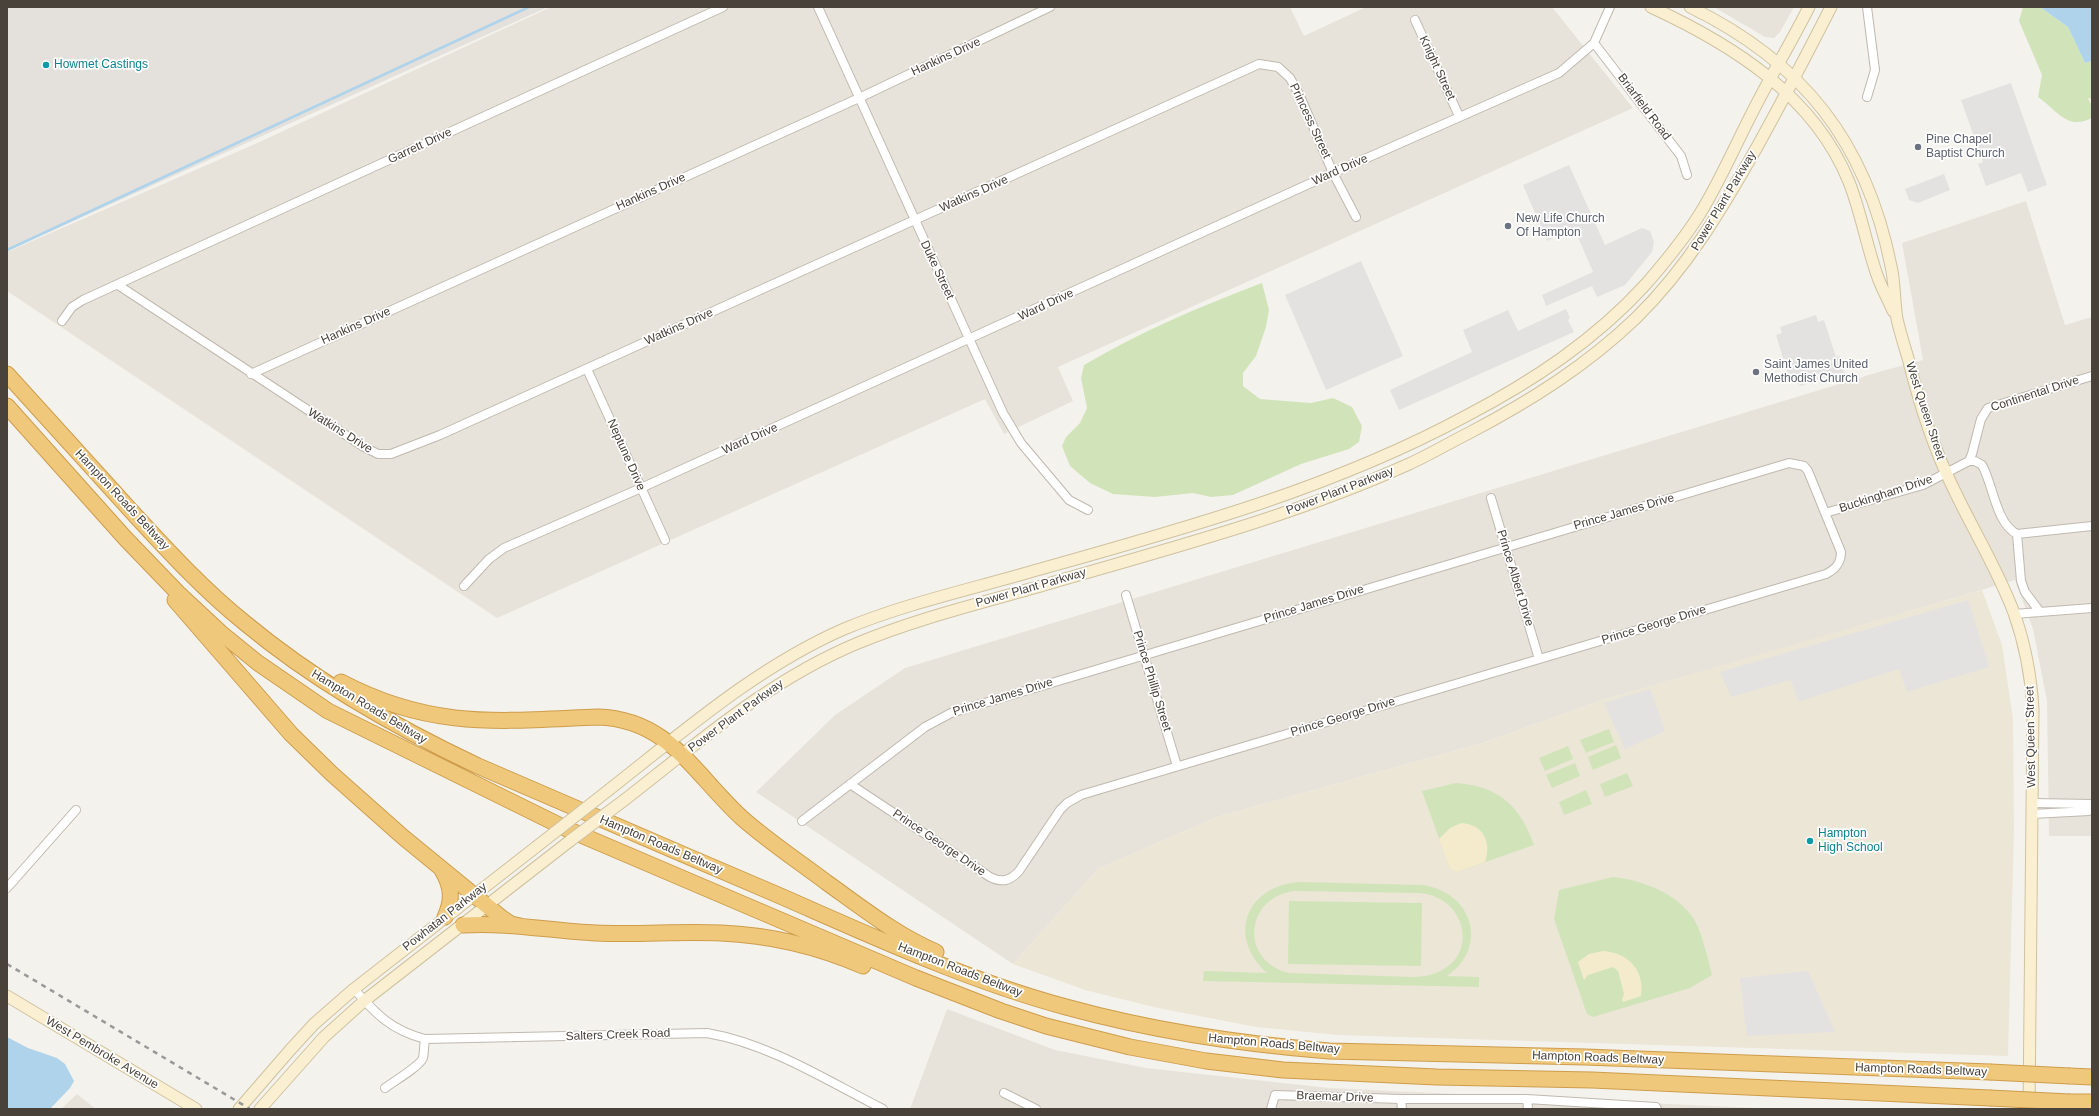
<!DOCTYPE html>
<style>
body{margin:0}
#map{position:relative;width:2099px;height:1116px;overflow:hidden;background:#f4f2ec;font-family:Arial,sans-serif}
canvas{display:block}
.frame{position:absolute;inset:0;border:8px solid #48423a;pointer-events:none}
</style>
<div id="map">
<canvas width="2099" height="1116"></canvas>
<div class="frame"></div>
</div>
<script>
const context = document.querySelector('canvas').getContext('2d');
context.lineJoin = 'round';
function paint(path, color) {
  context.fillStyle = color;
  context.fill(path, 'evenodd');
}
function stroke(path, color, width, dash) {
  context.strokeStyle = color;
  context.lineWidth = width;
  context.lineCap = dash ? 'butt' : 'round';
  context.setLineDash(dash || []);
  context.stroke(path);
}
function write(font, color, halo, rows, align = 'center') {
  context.font = font + ' Arial,sans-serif';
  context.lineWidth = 3.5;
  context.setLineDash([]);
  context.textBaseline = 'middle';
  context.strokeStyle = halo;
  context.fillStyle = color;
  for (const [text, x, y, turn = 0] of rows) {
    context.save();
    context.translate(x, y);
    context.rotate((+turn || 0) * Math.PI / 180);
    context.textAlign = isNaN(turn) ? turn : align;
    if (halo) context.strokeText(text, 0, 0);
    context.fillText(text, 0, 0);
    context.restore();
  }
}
paint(new Path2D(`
 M 551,7 L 1290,7 L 1304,36 L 1366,7 L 1552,7 L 1633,108 L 1058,367 L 1073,401 L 1004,434 L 985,399 L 497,618 L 7,291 L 7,252 L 255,144 Z
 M 1714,7 L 1794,7 L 1780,32 L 1774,38 L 1765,37 Z
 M 2026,201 L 2065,325 L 2092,317 L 2092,836 L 2049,836 L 2047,701 L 2033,629 L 2015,580 L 1782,649 L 1602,700 L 1483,743 L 1217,817 L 1098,869 L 1013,964 L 756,792 L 835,715 L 905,668 L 1882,371 L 1923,360 L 1902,243 Z
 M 947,1009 L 1055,1050 L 1146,1068 L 1329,1088 L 1776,1109 L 910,1109 Z
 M 77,1094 L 96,1109 L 61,1109 Z`), '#e8e3da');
paint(new Path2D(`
 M 7,7 L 548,7 L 7,251 Z`), '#e4e1dd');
paint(new Path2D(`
 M 1982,590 L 2002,645 L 2013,719 L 2014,829 L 2008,1056 L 1338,1035 L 1256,1027 L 1158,1008 L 1085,990 L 1013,964 L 1098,869 L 1217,817 L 1483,743 L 1602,700 Z`), '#ece6d7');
paint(new Path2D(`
 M 2023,7 L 2040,7 L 2068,27 L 2085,63 L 2092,61 L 2092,99 L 2088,98 L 2092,106 L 2092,118 C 2067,131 2057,110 2038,97 L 2042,75 L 2019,21 Z
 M 1262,283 L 1269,310 L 1266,327 L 1256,356 L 1243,373 L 1243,386 L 1260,399 L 1311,403 L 1333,398 L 1352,407 L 1362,426 L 1359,442 L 1349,449 L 1301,464 L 1233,495 L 1211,497 L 1193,493 L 1155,497 L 1113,494 L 1090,483 L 1070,466 L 1062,446 L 1066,437 L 1080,423 L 1087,408 L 1081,378 L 1084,365 C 1140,332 1201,306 1262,283 Z
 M 1609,729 L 1614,742 L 1586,753 L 1580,740 Z
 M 1616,745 L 1621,758 L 1593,770 L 1588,757 Z
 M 1568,746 L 1573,759 L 1545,771 L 1539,758 Z
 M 1575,763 L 1580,776 L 1552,788 L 1546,775 Z
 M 1627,773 L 1633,786 L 1605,797 L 1600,784 Z
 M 1456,783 C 1499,786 1520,806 1534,845 L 1457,872 L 1450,869 L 1422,791 Z
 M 1586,790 L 1592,804 L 1564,815 L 1559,802 Z
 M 1613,877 C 1644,880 1685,896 1698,927 C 1704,942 1708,959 1712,975 L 1690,988 L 1593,1017 L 1587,1014 L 1554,919 L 1559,890 Z
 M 1300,882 L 1422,885 C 1472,891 1490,947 1447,976 L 1479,977 L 1479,987 L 1203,981 L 1204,971 L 1267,973 C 1227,937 1245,886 1300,882 ZM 1294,891 L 1419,893 C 1467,896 1481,959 1433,974 C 1418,979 1400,976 1384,976 C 1352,975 1321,974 1289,973 C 1240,961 1244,898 1294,891 Z
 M 1289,901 L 1422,903 L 1421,966 L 1288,964 Z`), '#d1e4b9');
paint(new Path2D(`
 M 1461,823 C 1483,824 1492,842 1485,862 L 1457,872 L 1450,869 L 1439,839 L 1450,828 Z
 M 1603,951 C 1629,953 1645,971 1641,996 L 1623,1002 L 1622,999 L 1624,994 L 1618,971 L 1613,967 L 1588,975 L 1584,980 L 1578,962 L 1589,954 Z`), '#f4ebcd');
paint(new Path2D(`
 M 2011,83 L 2047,185 L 2028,192 L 2021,173 L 1986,186 L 1978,164 L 1983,162 L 1961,100 Z
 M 1569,165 L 1605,245 L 1642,228 L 1650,231 L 1654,242 L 1652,252 L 1625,285 L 1597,297 L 1592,286 L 1546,306 L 1542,295 L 1593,272 L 1574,228 L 1547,241 L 1523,185 Z
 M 1944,174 L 1950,190 L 1918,203 L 1909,200 L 1905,189 Z
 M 1361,261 L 1403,356 L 1326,390 L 1285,295 Z
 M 1566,309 L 1570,318 L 1568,320 L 1574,332 L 1399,410 L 1390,390 L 1472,352 L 1463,330 L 1508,310 L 1518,331 Z
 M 1816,315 L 1818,322 L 1824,320 L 1836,357 L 1840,356 L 1845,372 L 1825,379 L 1823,372 L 1817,374 L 1819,380 L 1800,386 L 1797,379 L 1790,381 L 1776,335 L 1782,333 L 1780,327 Z
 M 1968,600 L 1989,667 L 1907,692 L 1899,669 L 1798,702 L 1791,680 L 1731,697 L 1720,672 Z
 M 1650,689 L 1665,731 L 1625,749 L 1604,703 Z
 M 1808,971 L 1835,1032 L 1747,1036 L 1740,978 Z`), '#e4e2e0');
paint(new Path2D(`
 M 2040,7 L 2092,7 L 2092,61 L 2085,63 L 2068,27 Z
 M 7,1037 L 28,1048 L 57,1058 L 65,1064 L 74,1081 L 70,1088 L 50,1109 L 7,1109 Z`), '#afd3ea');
stroke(new Path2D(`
 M 7,250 L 529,7`), '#afd3ea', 2.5);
const minor = new Path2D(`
 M 818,7 L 1003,413 L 1021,443 L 1069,500 L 1088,510
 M 1415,20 L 1459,116
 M 1594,43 L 1681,156 L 1687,175
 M 1867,97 L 1875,70 L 1867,7
 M 118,285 L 364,447 L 378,454 L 391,454 L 440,435 L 1259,64 L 1278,67 L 1290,78 L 1300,96 L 1333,173 L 1356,217
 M 62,321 L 72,307 L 83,300 L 723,7
 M 587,369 L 665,540
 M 251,374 L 859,98 L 1050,7
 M 1969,461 L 1975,461 L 1982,465 C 1993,484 1996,524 2017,534 L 2092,526
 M 1491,498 L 1539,659
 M 1825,513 L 1923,485 L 1969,461 L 1972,454 L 1981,419 L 1988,408 L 2092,376
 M 2017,534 L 2021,581 L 2025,592 L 2040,612
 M 464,586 L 489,559 L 504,548 L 641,488 L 1333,173 L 1559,73 L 1594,43 L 1610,7
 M 1126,595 L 1177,766
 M 2014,614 L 2092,608
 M 2032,803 L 2092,804
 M 2032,814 L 2089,811 L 2092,808
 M 802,821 L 925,727 L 951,713 L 1789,463 L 1804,466 L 1808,471 L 1841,552 C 1841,563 1836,569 1826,574 L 1081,795 L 1067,803 L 1060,810 L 1019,871 C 1010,881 1002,883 990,877 L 850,784
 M 7,888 L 76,810
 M 354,989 C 377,1015 391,1030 425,1039 L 707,1033 C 770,1044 826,1080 883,1109
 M 385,1088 C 393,1082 420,1066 423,1058 C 424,1053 424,1045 425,1039
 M 1004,1093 L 1036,1109
 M 1401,1099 L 1402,1109
 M 1527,1099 L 1528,1109
 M 1271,1109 L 1275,1095 L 1401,1099 L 1527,1099 L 1656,1107 L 1657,1109`);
const secondary = new Path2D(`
 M 1651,7 C 1731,44 1814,95 1849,182 C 1861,212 1866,244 1877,275 C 1881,287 1888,299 1893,311
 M 1690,7 C 1803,62 1866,142 1891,266 C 1895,283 1894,301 1897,319 C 1900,332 1904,345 1908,358 C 1916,390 1925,421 1937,451 C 1958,507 1993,557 2014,613 C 2025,644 2031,676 2033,709 L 2029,1109
 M 610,789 C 684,731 757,667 844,629 C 904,604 968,590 1030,572 C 1179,530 1329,490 1466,416 C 1533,381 1595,340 1646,284 C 1666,261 1685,238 1701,212 C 1720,181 1735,146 1752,113 C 1770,77 1791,43 1809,7
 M 627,798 C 700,741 771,679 858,643 C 918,618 982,603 1044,585 C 1167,549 1292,517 1409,464 C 1429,455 1449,443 1469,433 C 1530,401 1586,366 1636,318 C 1687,268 1722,209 1757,147 C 1783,100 1807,54 1831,7
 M 7,996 L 196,1109
 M 239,1109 L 291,1049 L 314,1024 L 354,989 L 536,847
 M 260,1109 L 324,1037 L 364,1001 L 571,840`);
const motorway = new Path2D(`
 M 7,374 C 50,421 92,468 134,514 C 169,552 205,591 245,623 C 316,682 395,727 478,766 C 578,810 678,852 778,895 C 872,936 966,980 1066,1007 C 1153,1031 1240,1044 1329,1051 L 1585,1057 L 1990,1072
 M 7,406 L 125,538 L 178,593 L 221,633 L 258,663 L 328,711 L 567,829 L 916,978 L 1001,1011 L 1046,1026 L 1130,1047 L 1206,1061 L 1283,1070 L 1437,1077 L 1592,1080 L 1990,1098
 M 175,600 L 291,734 L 332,774 L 403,837 L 502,918 L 511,924 L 520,926
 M 341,682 C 432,730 500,721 598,717 C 669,719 695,775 742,818 C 768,841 798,861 826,882 C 861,907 896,935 936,952
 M 442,870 C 452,887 453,900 445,917
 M 463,925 C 507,922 552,931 596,933 C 638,935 680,931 721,933 C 769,935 819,947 863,966
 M 2070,1076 L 2092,1077
 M 2070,1102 L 2092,1102`);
stroke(minor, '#bfb9af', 10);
stroke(secondary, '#cfc2a0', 13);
stroke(motorway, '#ce9d4c', 17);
stroke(minor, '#fff', 8);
stroke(secondary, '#faefd1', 11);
stroke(motorway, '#efc87c', 15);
stroke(new Path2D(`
 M 7,964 L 250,1109`), '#999', 2.5, [5, 5]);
const secondaryBridge = new Path2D(`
 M 571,840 L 627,798
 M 536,847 L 610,789`);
const motorwayBridge = new Path2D(`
 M 1990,1072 L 2070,1076
 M 1990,1098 L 2070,1102`);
stroke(secondaryBridge, '#cfc2a0', 13, []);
stroke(motorwayBridge, '#ce9d4c', 17, []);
stroke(secondaryBridge, '#faefd1', 11);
stroke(motorwayBridge, '#efc87c', 15);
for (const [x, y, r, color] of [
 [46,65,4,"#0f9aa8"],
 [1918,147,4,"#6b7280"],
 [1508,226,4,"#6b7280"],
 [1756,372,4,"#6b7280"],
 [1810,841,4,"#0f9aa8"]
]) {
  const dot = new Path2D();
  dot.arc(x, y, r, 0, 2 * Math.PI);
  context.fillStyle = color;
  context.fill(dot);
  stroke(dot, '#fff', 1.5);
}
write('12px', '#48423a', '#fff', [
 ["Hankins Drive",946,57,-25],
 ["Knight Street",1437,68,65],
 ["Briarfield Road",1644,107,53],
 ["Princess Street",1310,121,65],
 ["Garrett Drive",420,146,-25],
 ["Ward Drive",1340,170,-24],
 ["Hankins Drive",651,192,-24],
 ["Watkins Drive",974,194,-24],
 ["Power Plant Parkway",1724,201,-59],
 ["Duke Street",937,270,65],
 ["Ward Drive",1046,305,-25],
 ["Hankins Drive",356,326,-24],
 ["Watkins Drive",679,327,-24],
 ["Continental Drive",2035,394,-18],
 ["West Queen Street",1925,411,72],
 ["Watkins Drive",340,431,32],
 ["Ward Drive",750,439,-24],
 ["Neptune Drive",626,455,66],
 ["Power Plant Parkway",1340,491,-21],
 ["Buckingham Drive",1886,494,-18],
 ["Hampton Roads Beltway",122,500,47],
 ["Prince James Drive",1624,512,-16],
 ["Prince Albert Drive",1515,578,73],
 ["Power Plant Parkway",1031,588,-16],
 ["Prince James Drive",1314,604,-17],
 ["Prince George Drive",1654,625,-17],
 ["Prince Phillip Street",1152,681,73],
 ["Prince James Drive",1003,697,-17],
 ["Hampton Roads Beltway",369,707,31],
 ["Power Plant Parkway",736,716,-36],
 ["Prince George Drive",1343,717,-17],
 ["West Queen Street",2031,737,-91],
 ["Prince George Drive",939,843,34],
 ["Hampton Roads Beltway",661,845,23],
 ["Powhatan Parkway",445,917,-38],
 ["Hampton Roads Beltway",960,970,21],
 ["Salters Creek Road",618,1035,-2],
 ["Hampton Roads Beltway",1274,1044,5],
 ["West Pembroke Avenue",102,1053,31],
 ["Hampton Roads Beltway",1598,1058,2],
 ["Hampton Roads Beltway",1921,1070,2],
 ["Braemar Drive",1335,1097,2]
]);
write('12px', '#0d838f', '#fff', [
 ["Howmet Castings",54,65],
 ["Hampton",1818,834],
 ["High School",1818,848]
], 'left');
write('12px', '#5b616d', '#fff', [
 ["Pine Chapel",1926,140],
 ["Baptist Church",1926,154],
 ["New Life Church",1516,219],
 ["Of Hampton",1516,233],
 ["Saint James United",1764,365],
 ["Methodist Church",1764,379]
], 'left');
</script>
